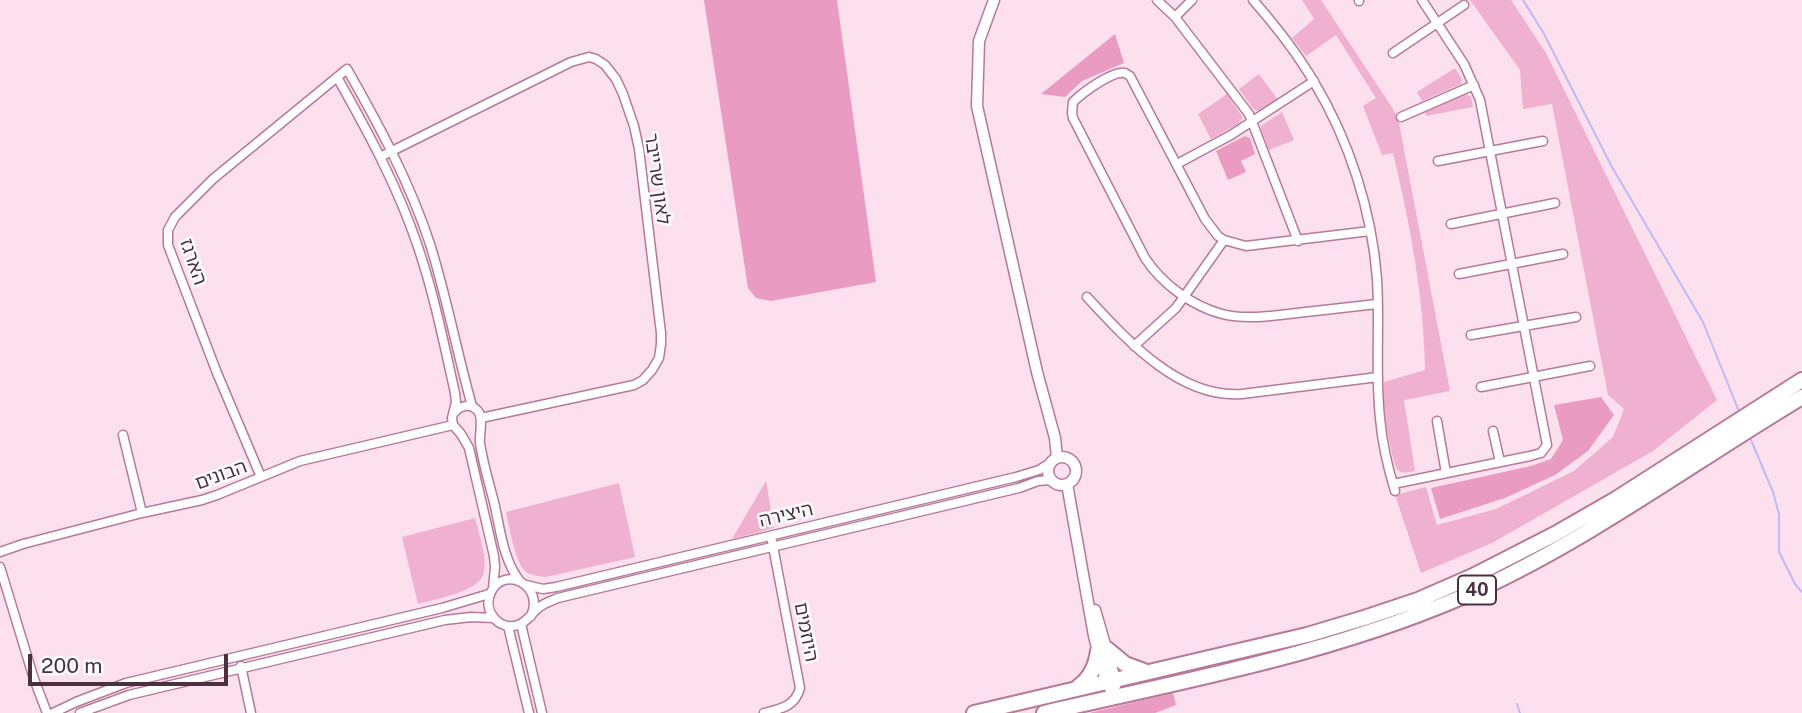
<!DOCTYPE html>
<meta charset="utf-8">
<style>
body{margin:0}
#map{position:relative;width:1802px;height:713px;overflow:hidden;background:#fce0ed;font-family:"Public Sans",sans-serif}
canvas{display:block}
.scale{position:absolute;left:28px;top:654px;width:200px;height:32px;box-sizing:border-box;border:4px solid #4b313e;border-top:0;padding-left:9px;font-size:21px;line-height:24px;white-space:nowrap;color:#4b313e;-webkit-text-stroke:5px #fff;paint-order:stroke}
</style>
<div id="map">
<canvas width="1802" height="713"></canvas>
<div class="scale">200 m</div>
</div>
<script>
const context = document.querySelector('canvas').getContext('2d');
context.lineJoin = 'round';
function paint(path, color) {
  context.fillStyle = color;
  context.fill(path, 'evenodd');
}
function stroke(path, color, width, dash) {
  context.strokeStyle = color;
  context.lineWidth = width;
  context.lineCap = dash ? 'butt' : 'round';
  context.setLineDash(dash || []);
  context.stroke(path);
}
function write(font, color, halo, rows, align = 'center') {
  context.font = font + ' "Public Sans","Noto Sans Hebrew",sans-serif';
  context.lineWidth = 5;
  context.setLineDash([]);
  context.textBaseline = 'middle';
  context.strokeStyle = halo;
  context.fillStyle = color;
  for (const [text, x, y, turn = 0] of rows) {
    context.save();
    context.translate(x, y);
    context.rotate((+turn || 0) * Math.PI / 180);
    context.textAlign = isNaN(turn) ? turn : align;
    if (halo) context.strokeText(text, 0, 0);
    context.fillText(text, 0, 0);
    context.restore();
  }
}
paint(new Path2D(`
 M 1302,0 L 1321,0 L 1395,112 L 1399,123 L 1450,391 L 1404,400 L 1415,471 C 1408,472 1400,475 1396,468 C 1388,441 1382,410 1384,382 L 1425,370 C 1424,297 1410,224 1393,153 L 1382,155 L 1363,106 L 1376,98 L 1336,35 L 1306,56 L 1292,38 L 1314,19 Z
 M 1470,0 L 1511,0 L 1546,53 L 1717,400 L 1653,451 L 1492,543 L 1421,573 L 1395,495 L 1426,487 L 1437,525 L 1496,509 L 1574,471 L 1613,437 L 1624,409 L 1608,395 L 1552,104 L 1523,109 L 1520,70 Z
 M 1455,68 L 1462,79 L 1461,84 L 1422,101 L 1417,92 Z
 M 1259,74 L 1278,100 L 1263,110 L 1257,111 L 1252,107 L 1239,89 Z
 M 1227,94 L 1243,118 L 1238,124 L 1211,139 L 1198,114 Z
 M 1467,94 L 1471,97 L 1473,107 L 1426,116 L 1425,112 Z
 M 1282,112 L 1294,140 L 1269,150 L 1261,129 L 1261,126 Z
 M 766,481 L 774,528 L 732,539 Z
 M 619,483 L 635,557 L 546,577 C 539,576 531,576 525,571 C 515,562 509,526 506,512 Z
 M 475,518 C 479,533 487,557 484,572 C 481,592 434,599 418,604 L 402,537 Z`), '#f0b0cf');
paint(new Path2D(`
 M 704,0 L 837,0 L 876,282 L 771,301 L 756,298 L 748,288 Z
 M 1115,34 L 1124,63 L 1082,81 L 1065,97 L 1041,94 Z
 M 1245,136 L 1250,138 L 1255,154 L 1241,161 L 1246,172 L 1228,180 L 1216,151 Z
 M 1601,397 L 1614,415 L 1588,451 L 1555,475 L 1505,498 L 1440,519 L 1431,488 L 1531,466 L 1551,459 L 1563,440 L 1554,405 Z
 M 1173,693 L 1176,705 L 1155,713 L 1089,713 Z`), '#e99bc1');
stroke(new Path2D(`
 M 1523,0 L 1543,32 L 1612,167 L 1703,322 L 1740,414
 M 1751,440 L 1773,492 L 1779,514 L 1779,552 L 1795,584 L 1802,592
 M 1517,704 L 1520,713`), '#bfb9f5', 2);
const minor = new Path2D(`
 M 1157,0 L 1175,17 L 1249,114 L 1298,241
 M 1253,0 C 1275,25 1297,53 1314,82 C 1349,140 1372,211 1377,279 C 1380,325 1375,372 1380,418 C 1382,443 1388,468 1395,491
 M 1359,1 L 1359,0
 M 1175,17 L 1192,0
 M 1393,53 L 1464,5
 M 337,77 C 368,132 398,187 418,247 C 434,294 444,344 455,393 L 456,402 L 452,418 L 453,425 L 461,434 L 469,448 L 494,556 L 495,567 L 493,588
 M 1401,117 L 1474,85
 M 380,157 L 571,62 L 589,57 L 596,59 L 605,65 L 616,79 L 623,94 L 634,126 L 639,149 L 661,333 L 661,344 L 659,358 L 652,370 L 643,380 L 634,385 L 481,418
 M 1438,161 L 1543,141
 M 1177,164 L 1231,135 L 1314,81
 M 1451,224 L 1555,203
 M 1370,231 L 1246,246 L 1224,240 L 1218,236 L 1205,219 L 1130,76 C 1128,75 1127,74 1125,73 C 1113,70 1082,93 1073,102 L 1072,113 L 1073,118 L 1145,258 C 1162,284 1192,306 1222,314 C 1246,320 1272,316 1297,313 C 1324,310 1351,307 1377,304
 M 1459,274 L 1563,254
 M 1087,297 C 1126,339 1179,399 1242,394 L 1378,377
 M 1471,335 L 1576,317
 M 1134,346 L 1176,308 L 1224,240
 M 1481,387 L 1590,366
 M 455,412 C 461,405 471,403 478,411 C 484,419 479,434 480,443 C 483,463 489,483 494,502 C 500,528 503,559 519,580
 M 1437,421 L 1446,473
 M 1493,431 L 1500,462
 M 123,435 L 142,513
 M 261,477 L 217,373 L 168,245 L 168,230 L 175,217 L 213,179 L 347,69 C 379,125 410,183 430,244 C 447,298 457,353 472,406
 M 1393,484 L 1530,456 L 1541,453 L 1547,445 L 1480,100 L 1464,64 L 1422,0
 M 0,552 L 23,544 L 142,513 L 202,500 L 217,495 L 300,461 L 453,425
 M 0,567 L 34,679 L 47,713
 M 526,585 L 543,589 L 556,587 L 1016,477 L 1039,470 L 1052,462
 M 531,616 C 545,585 504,565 491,592 C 482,610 498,631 518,625 C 527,622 531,614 538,608 C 544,603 551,601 558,598 L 1019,488 L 1038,481 L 1051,480
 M 521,624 L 542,713
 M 508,626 L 529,713
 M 241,666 L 251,713
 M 53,713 L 76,702 L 126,683 L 442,608 L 489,594
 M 80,713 L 129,695 L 445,620 L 471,617 L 494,618
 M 764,713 C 780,709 795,707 800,688 L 772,541`);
const tertiary = new Path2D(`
 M 994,0 L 979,41 L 977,106 L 1037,372 L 1055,438 L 1057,458
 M1048 471a14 14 0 1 1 28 0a14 14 0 1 1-28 0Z
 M 1067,484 L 1094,636 L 1106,682 L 1115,696
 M 1095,610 L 1115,679 L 1115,686`);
const trunk = new Path2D(`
 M 1107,649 L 1125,664 L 1144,671
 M 1078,687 C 1091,678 1096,666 1098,651
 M 974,713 L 1307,635 L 1364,618 L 1418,600 L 1473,576 L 1555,534 L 1616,499 L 1802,380
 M 1044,713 C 1191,679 1342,652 1480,589 C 1594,536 1695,461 1802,397`);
stroke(minor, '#b77998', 11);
stroke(tertiary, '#b77998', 13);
stroke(trunk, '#b77998', 18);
stroke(minor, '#fff', 8);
stroke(tertiary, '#fff', 10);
stroke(trunk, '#fff', 14);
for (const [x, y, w] of [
 [1477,590,38]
]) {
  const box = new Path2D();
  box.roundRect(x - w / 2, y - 14.5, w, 29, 5);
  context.fillStyle = '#fff';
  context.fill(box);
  stroke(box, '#4b313e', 2);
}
write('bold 18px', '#4b313e', null, [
 ["40",1477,590]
]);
write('19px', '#4b313e', '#fff', [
 ["לאון שרייבר",657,179,82],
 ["הארגז",193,262,71],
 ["הבונים",221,475,-20],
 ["היצירה",786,515,-13],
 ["היוזמים",806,632,79]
]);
</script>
